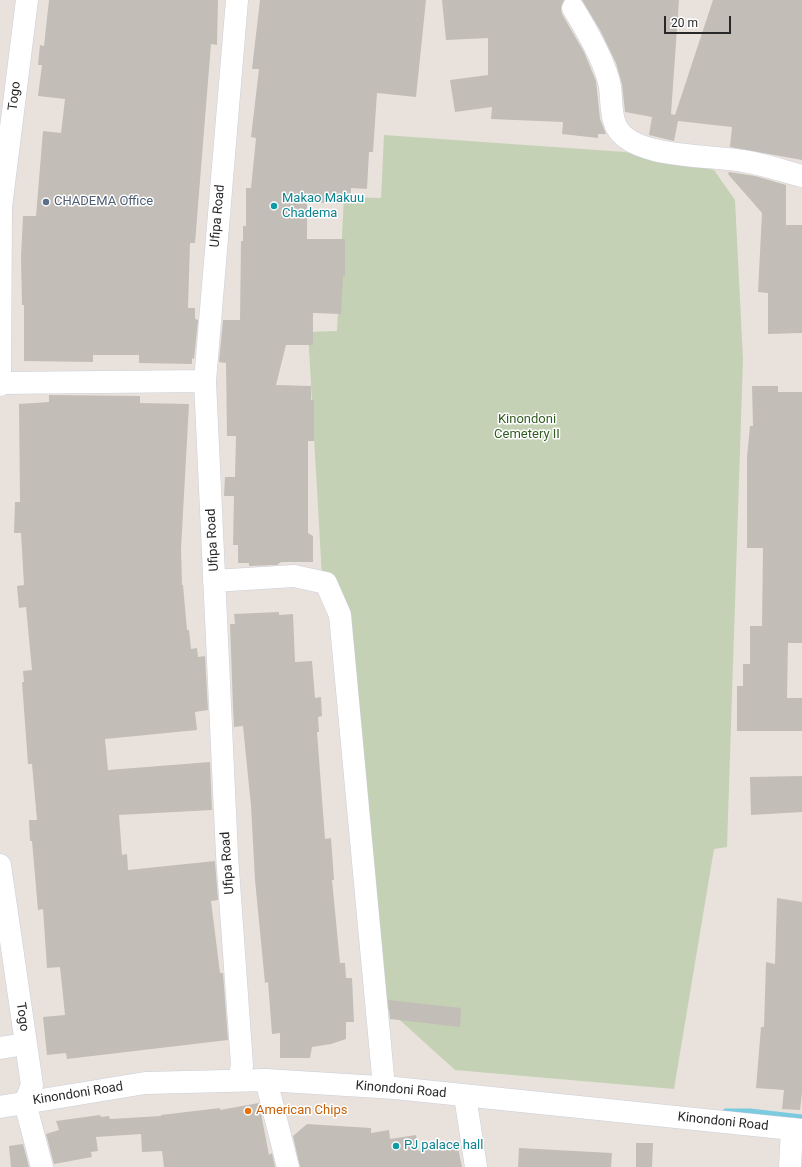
<!DOCTYPE html>
<style>
body{margin:0}
#map{position:relative;width:802px;height:1167px;overflow:hidden;background:#e9e2dc;font-family:Roboto,sans-serif}
canvas{display:block}
.scale{position:absolute;left:664px;top:16px;width:67px;height:18px;box-sizing:border-box;border:2px solid #282828;border-top:0;padding-left:5px;font-size:12px;line-height:14px;white-space:nowrap;color:#282828;-webkit-text-stroke:3px #fff;paint-order:stroke}
</style>
<div id="map">
<canvas width="802" height="1167"></canvas>
<div class="scale">20 m</div>
</div>
<script>
const context = document.querySelector('canvas').getContext('2d');
context.lineJoin = 'round';
function paint(path, color) {
  context.fillStyle = color;
  context.fill(path, 'evenodd');
}
function stroke(path, color, width, dash) {
  context.strokeStyle = color;
  context.lineWidth = width;
  context.lineCap = dash ? 'butt' : 'round';
  context.setLineDash(dash || []);
  context.stroke(path);
}
function write(font, color, halo, rows, align = 'center') {
  context.font = font + ' Roboto,sans-serif';
  context.lineWidth = 3;
  context.setLineDash([]);
  context.textBaseline = 'middle';
  context.strokeStyle = halo;
  context.fillStyle = color;
  for (const [text, x, y, turn = 0] of rows) {
    context.save();
    context.translate(x, y);
    context.rotate((+turn || 0) * Math.PI / 180);
    context.textAlign = isNaN(turn) ? turn : align;
    if (halo) context.strokeText(text, 0, 0);
    context.fillText(text, 0, 0);
    context.restore();
  }
}
paint(new Path2D(`
 M 384,135 L 625,152 L 714,170 L 735,200 L 743,359 L 727,847 L 714,849 L 674,1089 L 455,1070 L 381,1003 L 342,599 L 322,577 L 308,332 L 337,331 L 344,197 L 381,198 Z`), '#c4d1b5');
stroke(new Path2D(`
 M 726,1112 L 750,1112 L 802,1118`), '#7acbe0', 7);
paint(new Path2D(`
 M 49,0 L 218,0 L 217,45 L 211,44 L 195,243 L 190,243 L 188,308 L 195,308 L 195,319 L 198,320 L 194,359 L 192,358 L 192,364 L 139,363 L 139,355 L 93,355 L 93,362 L 24,361 L 24,305 L 22,305 L 21,257 L 23,216 L 36,216 L 43,131 L 61,133 L 65,99 L 38,96 L 42,65 L 38,65 L 40,45 L 44,46 Z
 M 260,0 L 426,0 L 416,97 L 377,93 L 373,152 L 369,152 L 367,189 L 351,188 L 350,204 L 307,202 L 307,239 L 345,239 L 345,276 L 343,276 L 341,314 L 313,313 L 313,345 L 286,345 L 276,385 L 311,386 L 311,400 L 314,400 L 314,441 L 308,441 L 308,533 L 313,536 L 313,562 L 281,562 L 277,565 L 249,566 L 249,563 L 238,563 L 238,545 L 233,545 L 234,496 L 224,496 L 225,477 L 235,477 L 236,436 L 227,436 L 226,363 L 219,362 L 223,320 L 240,320 L 241,241 L 243,241 L 243,226 L 246,226 L 246,188 L 251,188 L 256,138 L 251,137 L 259,69 L 252,69 Z
 M 442,0 L 564,0 L 561,8 L 562,14 L 584,52 L 596,81 L 600,119 L 606,134 L 598,134 L 598,138 L 562,134 L 563,122 L 491,119 L 492,107 L 455,112 L 450,80 L 488,75 L 488,38 L 446,40 Z
 M 582,0 L 679,0 L 671,114 L 675,115 L 713,0 L 802,0 L 802,160 L 730,147 L 732,127 L 678,121 L 674,141 L 649,135 L 652,117 L 625,112 L 622,84 L 616,63 L 600,30 Z
 M 729,172 L 755,176 L 786,185 L 786,225 L 802,225 L 802,333 L 768,334 L 768,293 L 758,292 L 762,213 L 728,174 Z
 M 752,386 L 778,386 L 778,392 L 802,392 L 802,643 L 788,643 L 787,698 L 802,698 L 802,731 L 737,731 L 737,686 L 743,686 L 743,664 L 750,664 L 750,626 L 762,626 L 763,548 L 747,548 L 747,457 L 750,426 L 753,426 Z
 M 49,395 L 140,396 L 140,403 L 189,404 L 181,549 L 182,585 L 183,585 L 187,630 L 189,630 L 191,649 L 197,648 L 198,657 L 205,656 L 208,710 L 195,712 L 197,730 L 105,739 L 108,770 L 210,762 L 212,810 L 119,815 L 122,855 L 127,854 L 128,870 L 215,861 L 218,900 L 211,901 L 220,973 L 223,973 L 228,1040 L 67,1059 L 66,1053 L 47,1055 L 43,1017 L 65,1015 L 60,967 L 47,968 L 43,909 L 38,910 L 32,841 L 30,841 L 29,820 L 37,820 L 32,764 L 28,764 L 22,682 L 24,682 L 23,671 L 32,670 L 26,607 L 19,608 L 17,586 L 24,585 L 21,533 L 14,533 L 15,502 L 20,502 L 19,404 L 49,402 Z
 M 279,612 L 279,615 L 293,614 L 295,662 L 312,661 L 315,698 L 321,697 L 322,716 L 318,717 L 319,732 L 317,732 L 325,839 L 331,838 L 334,880 L 332,880 L 340,963 L 345,963 L 346,978 L 352,978 L 354,1022 L 346,1022 L 346,1039 L 331,1044 L 312,1047 L 310,1058 L 280,1058 L 280,1033 L 272,1034 L 268,982 L 265,983 L 255,880 L 251,806 L 243,726 L 234,727 L 233,707 L 230,624 L 235,624 L 234,614 Z
 M 802,776 L 802,812 L 751,815 L 750,777 Z
 M 777,898 L 802,902 L 802,1092 L 800,1110 L 782,1109 L 784,1090 L 756,1088 L 761,1027 L 764,1027 L 766,962 L 775,964 Z
 M 388,1000 L 461,1008 L 460,1027 L 390,1019 Z
 M 259,1103 L 269,1155 L 272,1153 L 275,1167 L 164,1167 L 162,1151 L 142,1152 L 141,1134 L 96,1137 L 98,1151 L 91,1152 L 92,1157 L 54,1164 L 46,1134 L 59,1130 L 56,1121 L 100,1115 L 101,1117 L 109,1116 L 110,1119 L 161,1116 L 161,1115 L 220,1108 L 220,1110 Z
 M 307,1124 L 371,1128 L 371,1133 L 389,1130 L 390,1139 L 416,1135 L 418,1151 L 457,1143 L 462,1167 L 300,1167 L 293,1136 Z
 M 636,1143 L 653,1143 L 652,1167 L 636,1167 Z
 M 23,1144 L 29,1167 L 11,1167 L 9,1146 Z
 M 519,1148 L 612,1153 L 611,1167 L 518,1167 Z`), '#c2bdb7');
const street = new Path2D(`
 M 237,0 L 205,381 L 227,855 L 242,1065 L 239,1080
 M 573,8 C 586,29 606,63 610,87 C 612,101 610,113 616,126 C 631,159 713,155 743,161 C 763,164 783,171 802,176
 M 0,383 L 205,381
 M 0,385 L 1,207 L 27,0
 M 214,581 L 294,576 L 326,583 L 340,615 L 384,1087
 M 0,865 L 32,1085 L 25,1103 L 42,1167
 M 0,1048 L 26,1044
 M 266,1080 L 288,1167
 M 465,1096 L 476,1167
 M 790,1167 L 792,1129`);
const secondary = new Path2D(`
 M 0,1107 L 145,1083 L 266,1080 L 395,1088 L 802,1130`);
stroke(street, '#caced9', 23);
stroke(secondary, '#caced9', 23);
stroke(street, '#fff', 22);
stroke(secondary, '#fff', 22);
for (const [x, y, r, color] of [
 [46,202,4,"#5c6f8a"],
 [274,206,4,"#0f9aa8"],
 [248,1111,4,"#e8710a"],
 [396,1146,4,"#0f9aa8"]
]) {
  const dot = new Path2D();
  dot.arc(x, y, r, 0, 2 * Math.PI);
  context.fillStyle = color;
  context.fill(dot);
  stroke(dot, '#fff', 1.5);
}
write('13px', '#282828', '#fff', [
 ["Togo",15,96,-83],
 ["Ufipa Road",218,216,-85],
 ["Ufipa Road",213,540,-93],
 ["Ufipa Road",228,863,-94],
 ["Togo",22,1017,82],
 ["Kinondoni Road",401,1090,5],
 ["Kinondoni Road",78,1094,-9],
 ["Kinondoni Road",723,1122,6]
]);
write('13px', '#0d838f', '#fff', [
 ["Makao Makuu",282,199],
 ["Chadema",282,214],
 ["PJ palace hall",404,1146]
], 'left');
write('13px', '#4e5e75', '#fff', [
 ["CHADEMA Office",54,202]
], 'left');
write('13px', '#315c21', '#fff', [
 ["Kinondoni",527,420],
 ["Cemetery II",527,435]
]);
write('13px', '#c56008', '#fff', [
 ["American Chips",256,1111]
], 'left');
</script>
